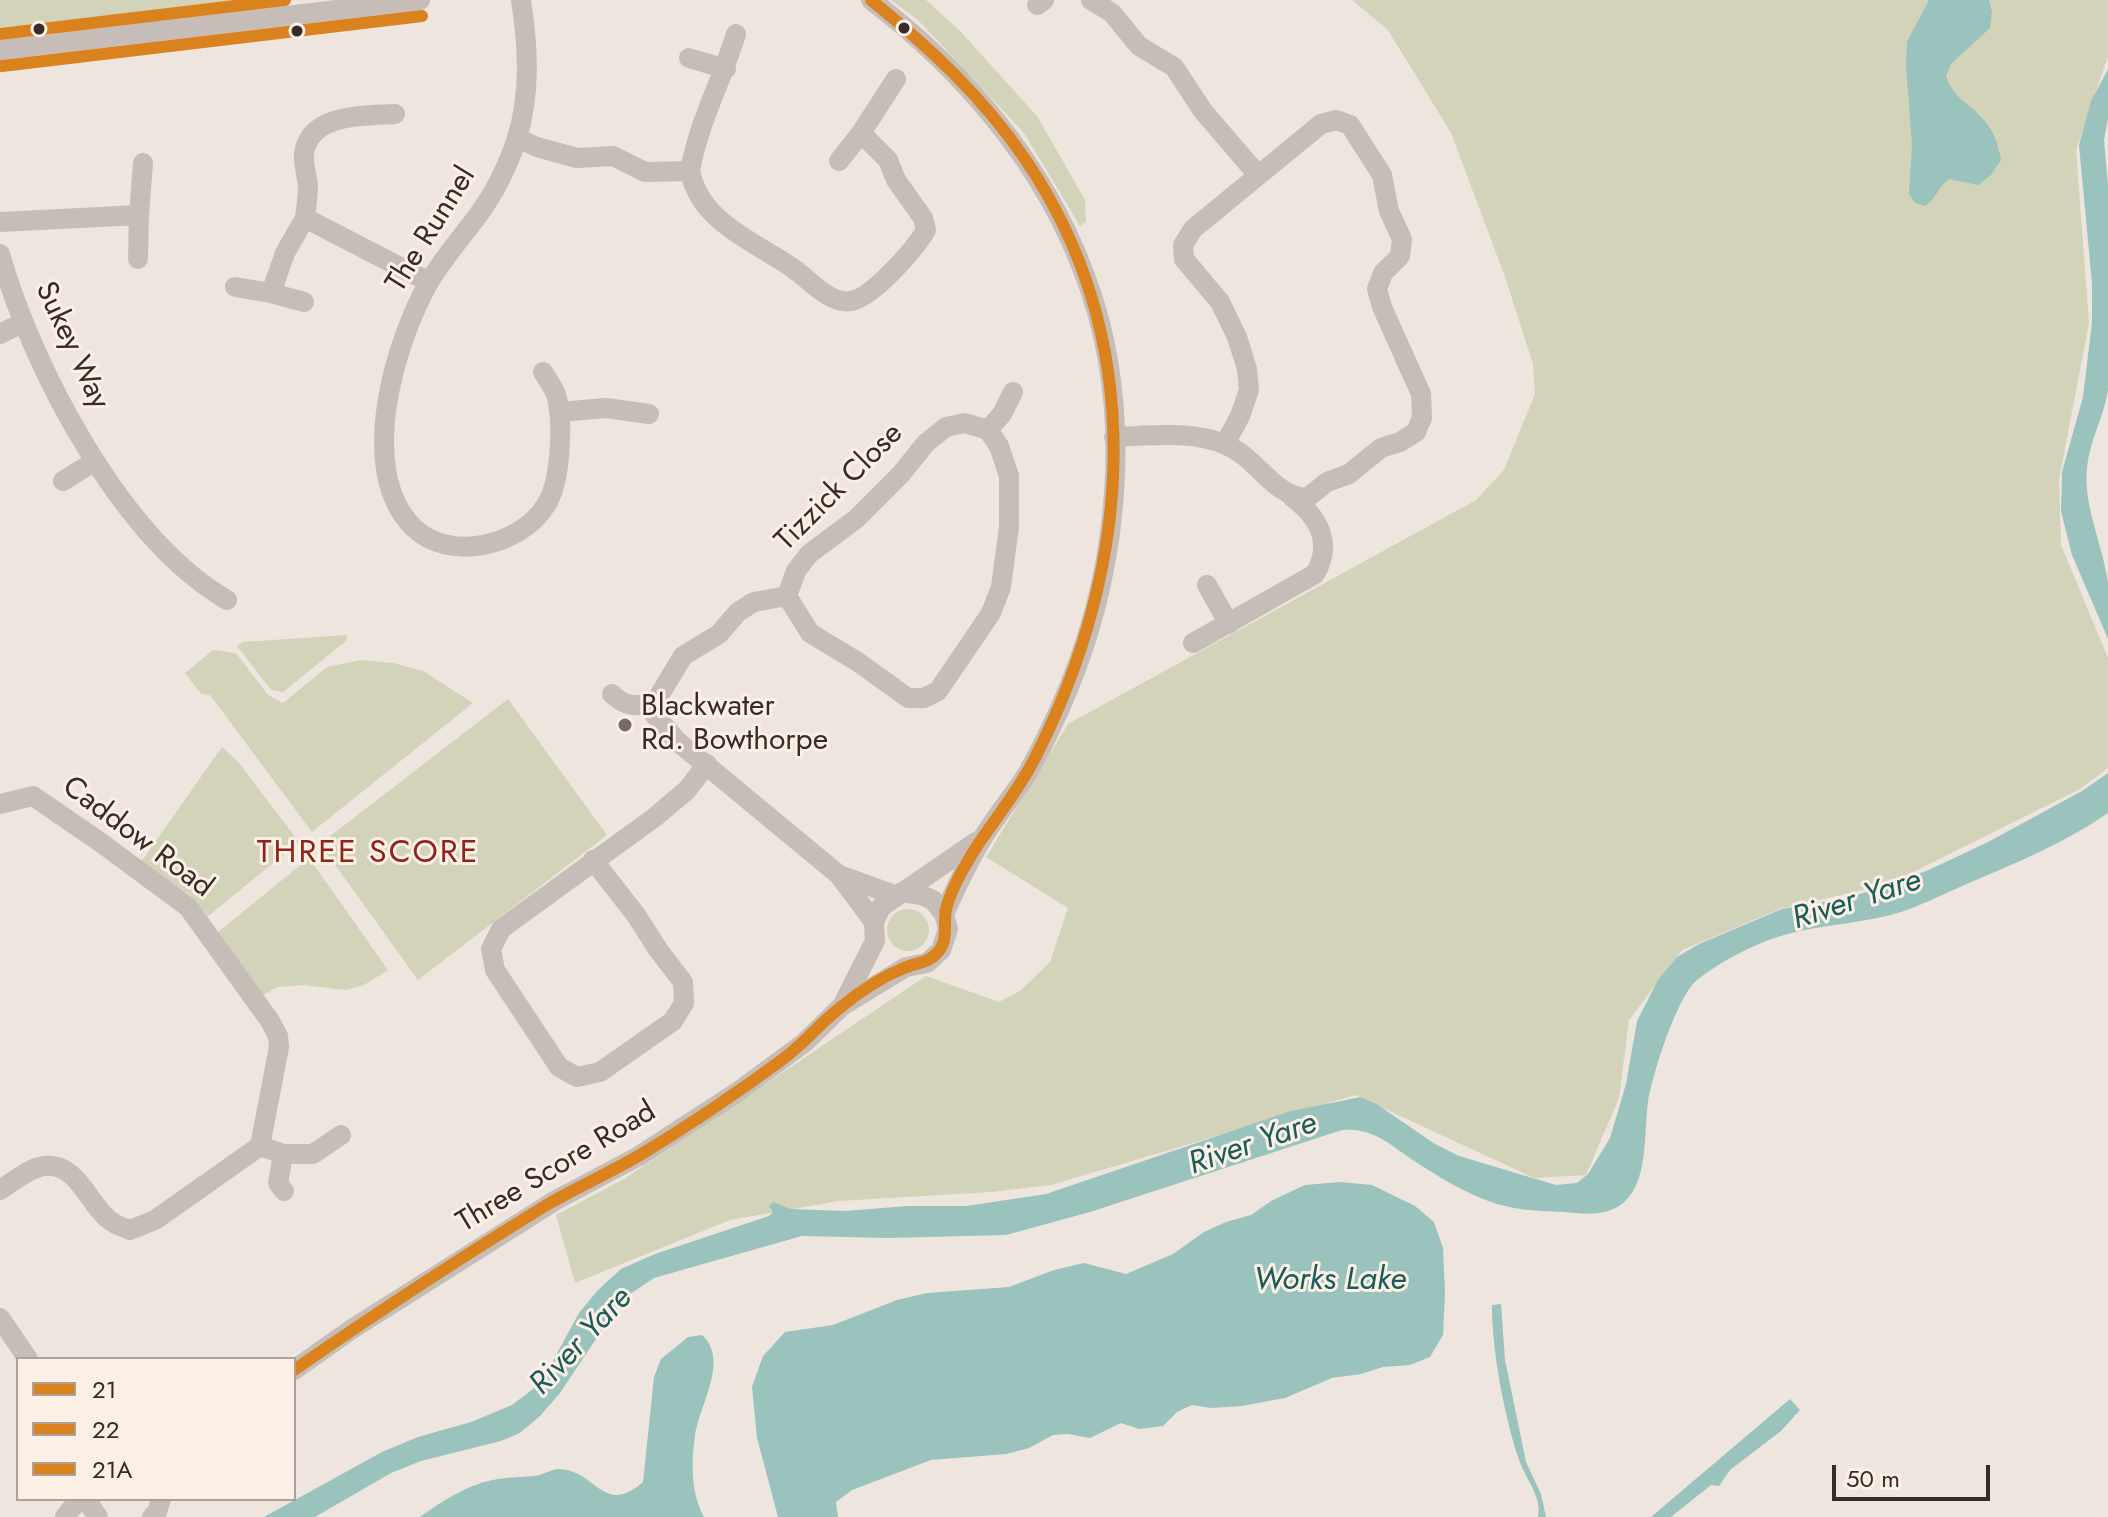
<!DOCTYPE html>
<style>
body{margin:0}
#map{position:relative;width:2108px;height:1517px;overflow:hidden;background:#eee5df;font-family:Jost,sans-serif}
canvas{display:block}
.legend{position:absolute;left:16px;top:1357px;width:280px;height:144px;box-sizing:border-box;background:#fbefe6;border:2px solid #ada099;margin:0;padding:10px 14px;list-style:none;font-size:24px;color:#382a26}
.legend li{display:flex;align-items:center;gap:16px;height:40px}
.legend b{width:40px;border:2px solid #ada099}
.scale{position:absolute;left:1832px;top:1465px;width:158px;height:36px;box-sizing:border-box;border:4px solid #382a26;border-top:0;padding-left:10px;font-size:24px;line-height:28px;white-space:nowrap;color:#382a26;-webkit-text-stroke:6px #fbefe6;paint-order:stroke}
</style>
<div id="map">
<canvas width="2108" height="1517"></canvas>
<ul class="legend">
<li><b style="height:10px;background:#da831e"></b>21</li>
<li><b style="height:10px;background:#da831e"></b>22</li>
<li><b style="height:10px;background:#da831e"></b>21A</li>
</ul>
<div class="scale">50 m</div>
</div>
<script>
const context = document.querySelector('canvas').getContext('2d');
context.lineJoin = 'round';
function paint(path, color) {
  context.fillStyle = color;
  context.fill(path, 'evenodd');
}
function stroke(path, color, width, dash) {
  context.strokeStyle = color;
  context.lineWidth = width;
  context.lineCap = dash ? 'butt' : 'round';
  context.setLineDash(dash || []);
  context.stroke(path);
}
function write(font, color, halo, rows, align = 'center') {
  context.font = font + ' Jost,sans-serif';
  context.lineWidth = 6;
  context.setLineDash([]);
  context.textBaseline = 'middle';
  context.strokeStyle = halo;
  context.fillStyle = color;
  for (const [text, x, y, turn = 0] of rows) {
    context.save();
    context.translate(x, y);
    context.rotate((+turn || 0) * Math.PI / 180);
    context.textAlign = isNaN(turn) ? turn : align;
    if (halo) context.strokeText(text, 0, 0);
    context.fillText(text, 0, 0);
    context.restore();
  }
}
paint(new Path2D(`
 M 0,0 L 255,0 L 141,13 L 0,33 Z
 M 891,0 L 926,0 L 959,30 L 1037,116 L 1085,200 L 1086,222 L 1080,226 L 1024,133 L 918,20 Z
 M 1352,0 L 2108,0 L 2108,56 L 2076,150 L 2089,323 L 2059,480 L 2061,545 L 2108,658 L 2108,768 L 2080,789 L 1889,884 L 1780,909 L 1682,950 L 1629,1020 L 1619,1098 L 1586,1175 L 1534,1178 L 1355,1095 L 1051,1185 L 991,1192 L 839,1201 L 730,1220 L 575,1283 L 556,1215 L 624,1179 L 926,976 L 999,1002 L 1020,991 L 1050,962 L 1068,908 L 986,857 L 1068,724 L 1476,500 L 1504,470 L 1535,394 L 1533,364 L 1505,277 L 1451,133 L 1388,30 Z
 M 347,635 L 346,641 L 283,692 L 271,690 L 237,646 L 243,642 Z
 M 213,650 L 236,653 L 268,695 L 283,703 L 327,667 L 361,660 L 393,663 L 423,671 L 473,703 L 312,832 L 210,695 L 201,694 L 185,673 Z
 M 508,699 L 607,835 L 418,980 L 320,844 Z
 M 222,747 L 239,763 L 299,842 L 207,917 L 190,895 L 141,862 Z
 M 309,858 L 388,970 L 364,985 L 347,990 L 303,985 L 278,987 L 261,996 L 217,933 Z
 M887 930a21 21 0 1 1 42 0a21 21 0 1 1-42 0Z`), '#d2d3b8');
paint(new Path2D(`
 M 1929,0 L 1989,0 L 1992,12 L 1990,28 L 1951,64 L 1946,76 C 1955,101 1967,100 1983,119 C 1994,131 1998,144 2001,160 L 1991,175 L 1978,185 L 1949,179 C 1938,187 1936,199 1925,206 L 1915,203 L 1909,194 L 1912,145 L 1906,64 L 1907,42 Z
 M 2108,69 L 2108,119 L 2104,140 L 2108,186 L 2108,390 C 2104,417 2089,441 2087,468 C 2083,506 2103,545 2108,583 C 2108,601 2108,621 2108,639 L 2072,555 L 2061,511 L 2062,472 L 2083,397 L 2092,322 L 2092,284 L 2079,145 L 2091,101 Z
 M 2108,773 L 2108,813 C 2063,844 2012,865 1962,886 C 1942,895 1922,905 1901,912 C 1868,922 1834,924 1800,931 C 1765,938 1725,958 1697,980 C 1677,996 1652,1076 1648,1102 C 1643,1138 1651,1201 1605,1212 C 1591,1215 1577,1213 1563,1212 C 1539,1211 1513,1210 1491,1202 C 1465,1193 1439,1177 1416,1162 C 1391,1146 1374,1127 1342,1130 L 1090,1212 L 1006,1235 L 888,1238 L 802,1236 L 654,1278 L 630,1294 L 614,1312 L 560,1393 L 540,1416 L 520,1433 L 501,1441 L 421,1461 L 391,1473 L 315,1517 L 264,1517 L 382,1452 L 418,1437 L 471,1422 L 512,1405 L 533,1389 L 549,1368 L 579,1313 L 598,1290 L 621,1269 L 655,1254 L 769,1216 L 773,1212 L 769,1206 L 773,1202 L 791,1209 L 845,1211 L 908,1206 L 966,1206 L 1046,1194 L 1291,1111 L 1361,1097 L 1378,1105 L 1435,1144 L 1459,1156 L 1556,1185 L 1577,1183 L 1588,1174 L 1610,1138 L 1626,1084 L 1637,1021 L 1658,980 L 1677,957 L 1699,944 L 1782,909 L 1841,899 L 1889,886 L 1933,868 L 1988,842 L 2082,791 Z
 M 1340,1182 L 1372,1185 L 1415,1206 L 1434,1222 L 1443,1248 L 1445,1293 L 1443,1335 L 1430,1357 L 1410,1365 L 1383,1367 L 1361,1374 L 1332,1378 L 1285,1398 L 1242,1406 L 1211,1408 L 1192,1405 L 1177,1412 L 1163,1426 L 1139,1429 L 1121,1423 L 1090,1438 L 1068,1434 L 1053,1435 L 1029,1448 L 1006,1454 L 931,1460 L 852,1490 L 836,1502 L 838,1517 L 778,1517 L 757,1438 L 752,1387 L 763,1356 L 785,1332 L 833,1325 L 897,1300 L 927,1293 L 1009,1287 L 1054,1270 L 1084,1263 L 1126,1274 L 1173,1254 L 1204,1232 L 1226,1222 L 1251,1215 L 1271,1201 L 1305,1185 Z
 M 1501,1304 L 1505,1360 L 1526,1462 L 1541,1494 L 1546,1517 L 1538,1517 C 1542,1498 1528,1482 1521,1465 C 1506,1426 1491,1347 1492,1305 Z
 M 702,1335 C 730,1360 699,1405 695,1436 C 691,1463 691,1493 704,1517 L 420,1517 C 442,1501 470,1483 498,1479 C 510,1477 523,1477 535,1476 C 543,1475 551,1469 559,1469 C 596,1470 603,1517 643,1482 L 654,1377 L 661,1359 L 688,1337 Z
 M 1790,1399 L 1800,1410 L 1781,1431 L 1730,1470 L 1719,1486 L 1711,1485 L 1671,1517 L 1651,1517 Z`), '#9ac3bd');
stroke(new Path2D(`
 M 521,0 C 528,46 531,92 517,138 C 508,166 494,194 476,218 C 460,239 443,259 429,282 C 395,342 356,470 413,527 C 449,563 521,546 546,505 C 561,482 563,425 557,398 C 555,389 548,380 543,372
 M 871,0 C 963,70 1043,163 1084,273 C 1134,403 1121,559 1069,687 C 1057,716 1043,746 1027,774 C 1013,796 996,816 982,839 C 967,863 956,888 944,914
 M 1091,0 L 1112,13 L 1139,46 L 1174,67 L 1203,111 L 1257,174
 M 1037,5 L 1044,0
 M 0,50 L 420,0
 M 689,58 L 726,69
 M 395,114 C 364,116 309,113 304,154 C 303,164 307,176 308,186 C 308,197 306,208 305,218 L 429,282
 M 517,138 L 537,147 L 577,158 L 613,156 L 645,172 L 690,171 C 700,223 756,242 794,269 C 810,280 830,305 851,301 C 872,298 915,249 926,230 L 923,218 L 896,180 L 888,160 L 861,133 L 896,79
 M 839,161 L 861,133
 M 690,171 C 698,124 722,80 736,34
 M 0,222 L 139,215 L 143,163
 M 0,254 C 33,369 121,538 227,600
 M 138,259 L 139,215
 M 235,287 L 271,293 L 285,253 L 305,218
 M 271,293 L 304,302
 M 0,334 L 22,323
 M 559,412 L 606,408 L 649,414
 M 965,423 L 988,430 L 999,446 L 1009,476 L 1009,527 L 1001,587 L 991,613 L 938,691 L 924,698 L 908,698 L 858,662 L 810,633 L 787,596 L 796,571 L 809,554 L 856,519 L 901,474 L 926,443 L 946,427 Z
 M 988,430 L 1002,414 L 1013,392
 M 1114,437 C 1149,436 1193,430 1226,445 C 1258,458 1272,496 1307,498 L 1327,482 L 1349,474 L 1381,448 L 1400,442 L 1416,432 L 1422,418 L 1421,394 L 1382,307 L 1377,289 L 1383,273 L 1400,256 L 1402,239 L 1389,211 L 1382,175 L 1350,125 L 1336,120 L 1321,124 L 1193,229 L 1183,245 L 1184,259 L 1220,302 L 1237,337 L 1247,369 L 1249,390 L 1240,416 L 1225,444
 M 63,481 L 95,461
 M 1207,585 L 1229,624
 M 787,596 L 754,602 L 738,612 L 719,634 L 683,656 L 654,704 L 654,714 L 677,741 L 839,875 L 874,922
 M 1193,643 L 1315,574 C 1333,544 1319,517 1292,497
 M 612,694 C 625,707 636,706 654,704
 M 0,804 L 33,796 L 100,842 L 188,907 L 270,1021 L 278,1036 L 279,1047 L 260,1146 L 155,1220 L 130,1230 C 121,1227 113,1224 107,1218 C 88,1202 77,1163 45,1166 C 30,1167 13,1182 0,1190
 M 593,860 L 636,915 L 659,951 L 683,982 L 684,1003 L 673,1021 L 600,1072 L 577,1077 L 559,1067 L 495,970 L 491,949 L 501,929 L 655,817 L 687,790 L 707,764
 M 839,875 L 897,896
 M 842,1006 L 875,941 L 874,922 L 881,907 L 976,842
 M 260,1146 L 283,1154 L 313,1154 L 341,1135
 M 283,1154 L 278,1183 L 284,1191
 M 0,1318 L 28,1359
 M 294,1370 L 352,1329 L 556,1200 L 639,1156 L 736,1093 L 804,1043 L 842,1006 L 906,967 L 927,963 L 941,950 L 948,929 L 944,914 L 933,900 L 921,895 L 902,892
 M 89,1499 L 91,1507 L 98,1517
 M 65,1517 L 79,1499
 M 152,1517 L 157,1512 L 161,1499`), '#c7bdb8', 20);
stroke(new Path2D(`
 M 294,1370 C 378,1312 463,1256 550,1203 C 580,1186 611,1172 640,1155 C 688,1126 734,1095 779,1062 C 802,1046 819,1024 841,1007 C 859,992 882,977 904,968 C 915,963 929,963 937,953 C 949,941 943,925 946,909 C 952,886 966,863 979,843 C 998,815 1020,788 1035,758 C 1133,566 1150,343 1025,159 C 983,97 929,47 871,0`), '#da831e', 12);
stroke(new Path2D(`
 M 2,66 L 422,16`), '#da831e', 12);
stroke(new Path2D(`
 M 0,34 L 285,0`), '#da831e', 12);
for (const [x, y, r, color] of [
 [904,28,7,"#382a26"],
 [39,29,7,"#382a26"],
 [297,31,7,"#382a26"],
 [625,725,8,"#786b67"]
]) {
  const dot = new Path2D();
  dot.arc(x, y, r, 0, 2 * Math.PI);
  context.fillStyle = color;
  context.fill(dot);
  stroke(dot, '#fbefe6', 3);
}
write('30px', '#382a26', '#fbefe6', [
 ["The Runnel",432,230,-58],
 ["Sukey Way",71,346,65],
 ["Tizzick Close",840,488,-45],
 ["Caddow Road",137,838,37],
 ["Three Score Road",557,1168,-31]
]);
write('30px', '#382a26', '#fbefe6', [
 ["Blackwater",641,708],
 ["Rd. Bowthorpe",641,742]
], 'left');
context.letterSpacing = '2px';
write('32px', '#8e2418', '#fbefe6', [
 ["THREE SCORE",368,854]
]);
context.letterSpacing = '0px';
write('italic 32px', '#185d59', '#fbefe6', [
 ["River Yare",1857,901,-18],
 ["River Yare",1253,1145,-19],
 ["Works Lake",1330,1281],
 ["River Yare",582,1342,-47]
]);
</script>
